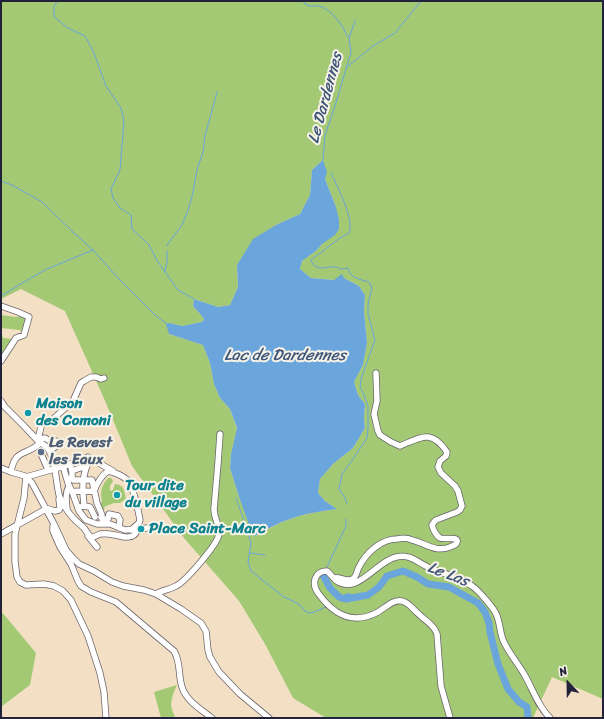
<!DOCTYPE html>
<style>
body{margin:0}
#map{position:relative;width:604px;height:719px;overflow:hidden;background:#f3e0c4;font-family:Sriracha,sans-serif}
canvas{display:block}
.frame{position:absolute;inset:0;border:2px solid #22223b;pointer-events:none}
.north{position:absolute;left:548px;top:663px;width:40px;height:40px;-webkit-text-stroke:3px #f7f3e8;paint-order:stroke;rotate:338deg;font-size:11px;font-weight:700;line-height:16px;text-align:center;color:#22223b}
.north::after{content:'';display:block;margin:auto;width:14px;height:18px;background:#22223b;clip-path:polygon(50% 0,100% 100%,50% 72%,0 100%)}
</style>
<div id="map">
<canvas width="604" height="719"></canvas>
<div class="frame"></div>
<div class="north">N</div>
</div>
<script>
const context = document.querySelector('canvas').getContext('2d');
context.lineJoin = 'round';
function paint(path, color) {
  context.fillStyle = color;
  context.fill(path, 'evenodd');
}
function stroke(path, color, width, dash) {
  context.strokeStyle = color;
  context.lineWidth = width;
  context.lineCap = dash ? 'butt' : 'round';
  context.setLineDash(dash || []);
  context.stroke(path);
}
function write(font, color, halo, rows, align = 'center') {
  context.font = font + ' Sriracha,sans-serif';
  context.lineWidth = 4;
  context.setLineDash([]);
  context.textBaseline = 'middle';
  context.strokeStyle = halo;
  context.fillStyle = color;
  for (const [text, x, y, turn = 0] of rows) {
    context.save();
    context.translate(x, y);
    context.rotate((+turn || 0) * Math.PI / 180);
    context.textAlign = isNaN(turn) ? turn : align;
    if (halo) context.strokeText(text, 0, 0);
    context.fillText(text, 0, 0);
    context.restore();
  }
}
paint(new Path2D(`
 M 1,1 L 603,1 L 603,699 L 552,677 L 533,718 L 326,718 L 293,698 L 265,644 L 239,601 L 184,538 L 132,466 L 106,403 L 65,311 L 21,289 L 1,299 ZM 323,160 L 325,179 L 336,207 L 322,244 L 316,251 L 302,261 L 300,269 L 311,278 L 334,280 L 344,278 L 359,286 L 365,295 L 364,311 L 367,343 L 363,365 L 354,382 L 358,395 L 365,404 L 364,419 L 365,428 L 353,448 L 333,464 L 320,479 L 318,493 L 325,501 L 337,509 C 322,511 307,513 293,518 C 280,522 268,529 256,536 L 239,497 L 230,468 L 231,454 L 237,429 L 230,409 L 220,398 L 214,384 L 210,363 L 203,345 L 169,334 L 170,323 L 182,326 L 202,322 L 204,319 L 201,315 L 193,306 L 194,299 L 218,307 L 230,305 L 238,287 L 237,265 L 243,256 L 276,225 L 300,214 L 310,195 L 312,170 Z
 M 1,315 L 16,317 L 22,316 L 27,318 L 24,332 L 19,330 L 1,328 Z
 M 1,334 L 2,334 L 3,338 L 13,339 L 1,358 Z
 M 108,478 L 111,478 L 113,481 L 110,486 L 110,491 L 113,490 L 115,484 C 125,485 124,491 126,499 L 120,503 L 114,503 L 104,507 L 105,509 L 101,511 L 98,504 L 102,502 C 100,490 101,487 108,478 Z
 M 1,611 L 36,653 L 30,685 L 1,707 Z
 M 177,685 C 172,696 168,705 175,716 L 172,718 L 161,718 L 154,692 Z`), '#a3c974');
paint(new Path2D(`
 M 323,160 L 327,172 L 325,179 L 336,207 L 339,220 L 339,229 L 335,235 L 322,244 L 316,251 L 302,261 L 300,269 L 311,278 L 334,280 L 342,274 L 344,278 L 359,286 L 365,295 L 364,311 L 367,343 L 363,365 L 354,382 L 358,395 L 365,404 L 364,419 L 365,428 L 353,448 L 333,464 L 320,479 L 318,493 L 325,501 L 337,509 C 323,511 307,513 293,518 C 280,522 267,529 255,536 L 251,530 L 239,497 L 230,468 L 231,454 L 237,428 L 230,409 L 220,398 L 214,384 L 210,363 L 203,345 L 169,334 L 166,324 L 170,323 L 182,326 L 202,322 L 204,319 L 201,315 L 193,306 L 194,299 L 218,307 L 230,305 L 238,287 L 237,265 L 253,239 L 276,225 L 300,214 L 310,195 L 312,170 Z
 M 348,593 L 354,595 L 355,597 C 352,603 345,603 339,601 L 338,599 L 339,597 Z`), '#6aa5db');
stroke(new Path2D(`
 M 58,1 L 54,6 L 54,17 L 68,28 L 85,36 L 94,53 L 106,86 L 121,108 L 124,121 L 120,170 L 111,189 L 113,198 L 120,208 L 131,215 L 132,229 L 149,245 L 158,262 L 178,290 L 194,299
 M 304,1 L 304,3 L 309,6 C 312,6 316,6 319,6 C 333,10 342,25 348,37
 M 347,67 L 373,46 L 395,33 L 421,1
 M 323,160 L 325,135 L 335,106 L 351,52 L 349,38 L 355,21
 M 331,173 C 337,186 355,220 349,233 C 337,239 330,246 319,254 C 316,256 314,257 311,260 C 316,273 326,266 336,267 C 340,268 338,269 342,269 C 344,269 346,268 348,268 C 350,278 359,279 369,282 L 372,288 L 368,304 L 368,314 L 375,340 L 361,379 L 360,388 L 363,392 L 368,406 L 368,428 L 367,438 L 353,459 L 342,474 L 339,489 L 345,498 L 347,504
 M 1,181 L 12,185 L 42,202 L 74,233 L 93,250 L 119,279 L 155,315 L 167,324
 M 167,246 L 167,245 L 182,225 L 187,213 L 192,197 L 197,170 L 203,152 L 205,136 L 217,92
 M 165,271 L 167,261 L 167,251
 M 1,296 L 24,282 L 47,269 L 93,250
 M 236,498 L 248,532
 M 252,529 L 248,533 L 251,543 L 248,562 L 251,571 L 284,597 L 291,600 L 300,605 L 305,611 L 309,613 L 314,612 L 326,607
 M 250,553 L 265,555
 M 327,567 L 346,526 L 346,519`), '#6aa5db', 1);
stroke(new Path2D(`
 M 323,575 L 330,588 L 339,597 L 346,599 L 368,595 L 379,587 L 387,576 L 403,571 L 417,577 L 428,584 L 449,587 L 478,603 L 485,612 L 489,623 L 490,632 L 498,664 L 508,689 L 519,702 L 527,707 L 528,718`), '#6aa5db', 7);
const minor = new Path2D(`
 M 1,306 L 18,312 L 29,317 L 24,335 L 16,338 L 1,361
 M 1,401 L 5,407 L 24,426 L 40,443 C 57,447 55,485 60,498 C 65,509 74,520 83,527 C 86,530 88,535 91,537 C 94,538 97,535 100,534 C 105,533 110,534 115,535 C 123,537 133,540 137,531 L 136,529
 M 39,440 L 41,439 L 45,438 L 50,441 L 56,441 L 58,443 L 58,445 L 49,451
 M 39,443 L 39,435 L 42,423 L 46,420 L 52,420 L 73,401 L 81,383 L 84,381 L 91,377 L 96,377 L 101,379 L 104,378
 M 42,456 L 48,470
 M 63,466 L 68,483 L 73,494 L 79,511 L 86,520 L 97,524 L 110,524 L 125,530 L 147,528
 M 1,468 L 11,472 L 25,476 L 32,483 L 54,524 L 66,550 L 72,557 L 79,564 L 94,571 L 112,582 L 123,586 L 144,590 L 156,594 L 181,609 L 201,623 L 206,631 L 208,650 L 210,657 L 219,672 L 240,694 L 269,718
 M 72,471 L 80,468 L 86,467
 M 11,472 C 15,448 27,456 40,443
 M 26,477 L 24,498 L 15,534 L 15,562 L 17,577 L 20,582 L 26,585 L 44,584 L 54,586 L 63,591 L 71,600 L 88,636 L 100,673 L 104,692 L 106,718
 M 26,477 L 65,466 L 88,457 L 113,471
 M 71,478 L 73,480 L 92,480 L 97,503 L 102,515 L 101,517
 M 69,480 L 72,477 L 72,471 L 70,464
 M 72,492 C 80,490 86,492 94,491 C 97,483 101,476 108,471 C 114,472 124,476 128,481 C 134,488 138,510 140,520 L 139,523 L 131,530
 M 83,506 L 90,507 L 95,517
 M 45,508 L 55,511 L 59,510 L 60,508 L 59,499
 M 78,508 L 83,506 L 84,505 C 82,488 82,474 90,459
 M 67,509 C 66,501 65,493 69,486
 M 103,522 L 102,519 L 108,519 L 109,514 L 118,516 L 120,520 L 119,528
 M 54,524 L 53,526 L 53,531 L 60,547 L 71,564 L 78,581 L 81,586 L 91,592 L 116,602 L 174,651 C 181,662 178,675 182,687 C 186,701 202,710 212,718
 M 1,534 L 46,509
 M 88,536 L 97,547
 M 334,578 C 340,576 348,584 354,578 C 357,575 357,570 359,567 C 366,553 381,539 397,539 C 402,538 408,538 412,540 C 425,543 436,553 450,547 C 452,546 455,545 456,544 C 462,535 444,540 440,538 C 436,535 433,529 432,525 L 434,522 L 436,520 L 457,512 L 460,510 L 462,506 L 458,491 L 455,486 L 441,473 L 438,467 L 440,461 L 446,456 L 447,452 C 431,429 422,437 400,446 L 391,442 L 380,435 L 378,431 L 374,414 L 377,401 L 376,373
 M 156,594 C 162,590 169,590 176,586 C 185,582 218,544 219,534 C 220,526 214,518 214,509 L 218,463 L 220,434
 M 450,718 L 441,686 L 437,634 C 434,625 427,622 421,616 C 415,612 409,602 402,601 C 393,599 385,608 378,612 C 352,626 333,614 318,593 C 311,583 315,571 327,571 C 331,574 333,579 338,582 C 358,594 377,561 396,557 C 400,556 405,556 408,557 C 416,559 422,565 430,568 C 444,574 460,577 472,586 C 478,590 495,609 497,616 C 500,624 500,632 503,640 C 508,652 517,662 524,674 C 533,689 537,705 550,718`);
stroke(minor, '#6b646b', 7);
stroke(minor, '#fff', 5.5);
for (const [x, y, r, color] of [
 [28,413,4,"#0f9aa8"],
 [41,452,4,"#5c6f8a"],
 [117,495,4,"#0f9aa8"],
 [141,529,4,"#0f9aa8"]
]) {
  const dot = new Path2D();
  dot.arc(x, y, r, 0, 2 * Math.PI);
  context.fillStyle = color;
  context.fill(dot);
  stroke(dot, '#f7f3e8', 1.5);
}
write('bold 15px', '#0d838f', '#f7f3e8', [
 ["Maison",36,404],
 ["des Comoni",36,421],
 ["Tour dite",125,486],
 ["du village",125,503],
 ["Place Saint-Marc",149,529]
], 'left');
write('bold 15px', '#4e5e75', '#f7f3e8', [
 ["Le Revest",49,443],
 ["les Eaux",49,460]
], 'left');
write('italic 16px', '#3f567b', '#f7f3e8', [
 ["Le Dardennes",326,98,-75],
 ["Lac de Dardennes",285,356],
 ["Le Las",448,575,21]
]);
</script>
